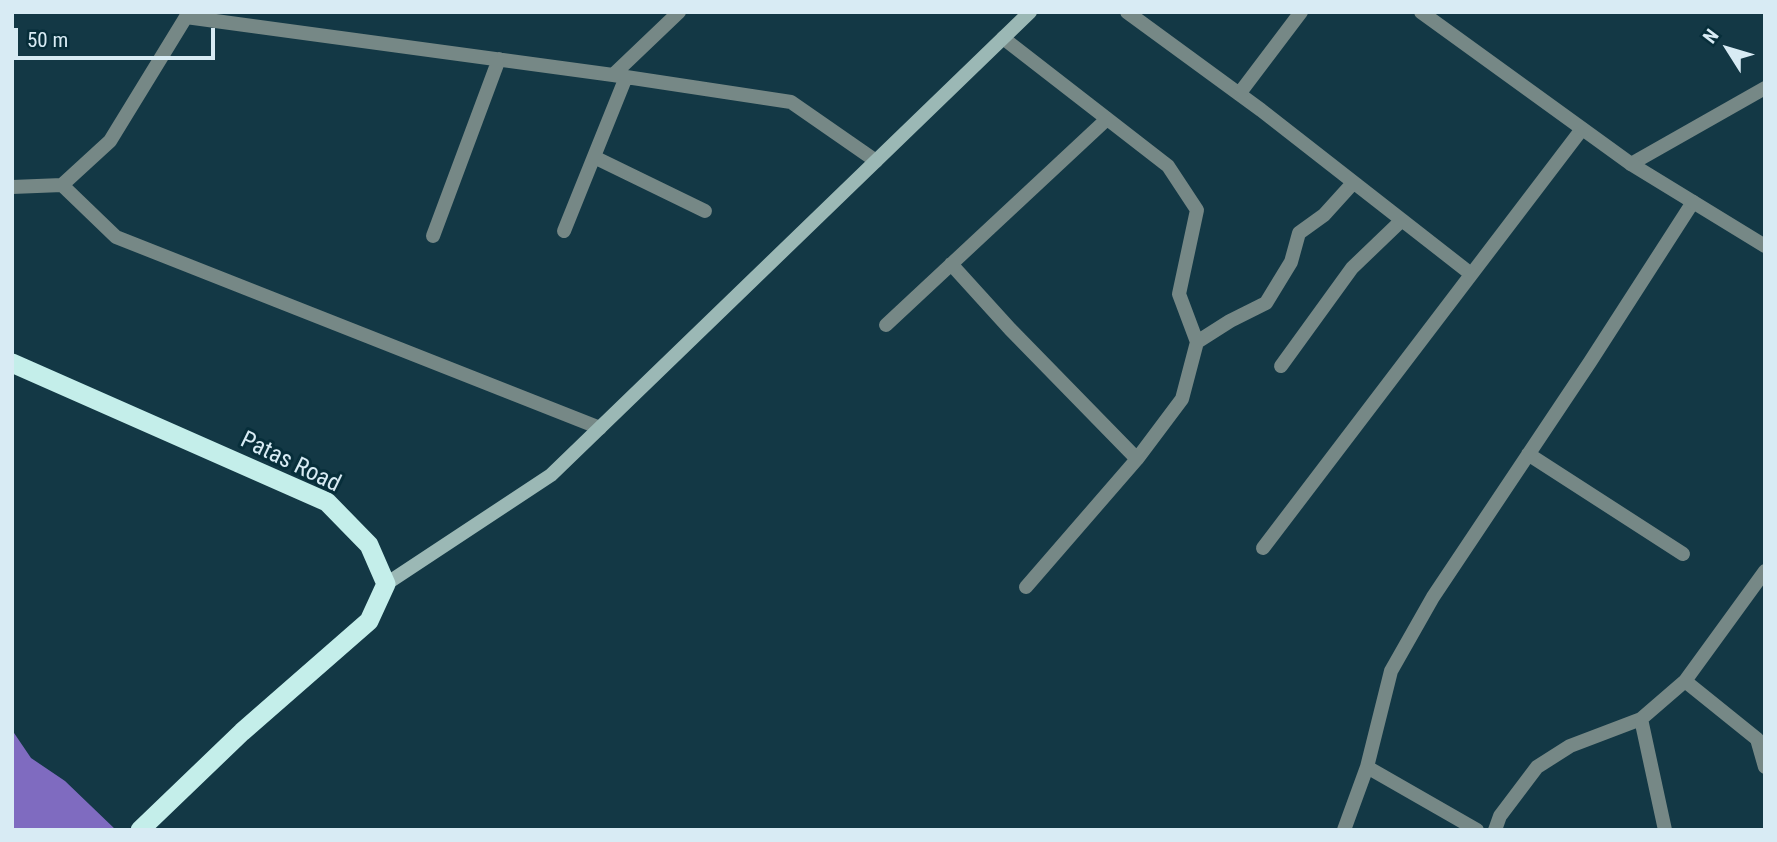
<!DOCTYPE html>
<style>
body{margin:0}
#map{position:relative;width:1777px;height:842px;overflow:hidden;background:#133845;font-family:"Roboto Condensed",sans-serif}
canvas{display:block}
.frame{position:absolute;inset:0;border:14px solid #d8ebf4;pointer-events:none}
.north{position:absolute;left:1693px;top:14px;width:70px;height:70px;-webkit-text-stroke:5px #072e3a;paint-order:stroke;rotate:307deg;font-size:19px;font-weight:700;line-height:28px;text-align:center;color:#d8ebf4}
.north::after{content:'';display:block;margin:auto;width:24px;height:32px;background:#d8ebf4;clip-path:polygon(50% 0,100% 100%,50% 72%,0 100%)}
.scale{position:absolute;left:14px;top:28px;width:201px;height:32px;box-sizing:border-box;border:4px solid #d8ebf4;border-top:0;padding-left:9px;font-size:21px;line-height:24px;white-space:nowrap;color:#d8ebf4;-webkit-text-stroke:5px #072e3a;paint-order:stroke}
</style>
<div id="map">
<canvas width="1777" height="842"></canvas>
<div class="frame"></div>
<div class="north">N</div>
<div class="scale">50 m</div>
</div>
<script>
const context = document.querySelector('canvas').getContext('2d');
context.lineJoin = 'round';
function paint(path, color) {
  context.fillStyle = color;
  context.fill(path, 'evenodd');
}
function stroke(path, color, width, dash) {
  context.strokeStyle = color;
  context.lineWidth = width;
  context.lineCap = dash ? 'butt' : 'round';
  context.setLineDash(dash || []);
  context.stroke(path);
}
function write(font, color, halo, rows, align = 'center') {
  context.font = font + ' "Roboto Condensed",sans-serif';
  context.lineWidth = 6;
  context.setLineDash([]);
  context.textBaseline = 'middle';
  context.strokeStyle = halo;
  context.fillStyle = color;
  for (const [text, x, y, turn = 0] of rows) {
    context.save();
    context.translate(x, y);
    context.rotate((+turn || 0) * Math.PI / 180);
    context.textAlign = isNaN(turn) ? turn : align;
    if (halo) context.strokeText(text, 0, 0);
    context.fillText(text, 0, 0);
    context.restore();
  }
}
paint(new Path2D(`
 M 12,730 L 31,758 L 65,781 L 116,830 L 12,830 Z`), '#7f6bc0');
stroke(new Path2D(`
 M 1127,12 L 1261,110 L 1471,274
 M 1003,38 L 1168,166 L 1197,210 L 1179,294 L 1197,342 L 1182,399 L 1137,459 L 1026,587
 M 613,75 L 679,12
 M 1239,94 L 1301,12
 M 594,157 L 705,211
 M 1631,164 L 1765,88
 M 62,185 L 116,237 L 600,428
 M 12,187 L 62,185 L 110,141 L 186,17 L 613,75 L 791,102 L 876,161
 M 564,231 L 626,77
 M 433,236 L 499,59
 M 951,264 L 1010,329 L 1137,459
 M 886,325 L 1107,119
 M 1197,342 L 1230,321 L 1266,303 L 1291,262 L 1299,233 L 1324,215 L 1353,183
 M 1281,366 L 1352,268 L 1402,220
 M 1528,454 L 1683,554
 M 1263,548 L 1582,129
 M 1685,681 L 1757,739 L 1765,767
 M 1641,719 L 1665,830
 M 1367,767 L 1477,830
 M 1344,830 L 1367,767 L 1391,671 L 1433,597 L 1590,362 L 1693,202
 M 1495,830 L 1500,816 L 1537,767 L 1570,746 L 1641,719 L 1685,681 L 1765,571`), '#768886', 14);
stroke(new Path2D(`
 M 1421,12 L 1631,164 L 1765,246`), '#768886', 14);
stroke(new Path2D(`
 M 386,584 L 551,475 L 1030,12`), '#9bb8b5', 14);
stroke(new Path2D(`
 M 12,363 L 327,502 L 369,545 L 386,584 L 369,621 L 242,732 L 140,830`), '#c4eeea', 19);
write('24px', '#d8ebf4', '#072e3a', [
 ["Patas Road",290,463,26]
]);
</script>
